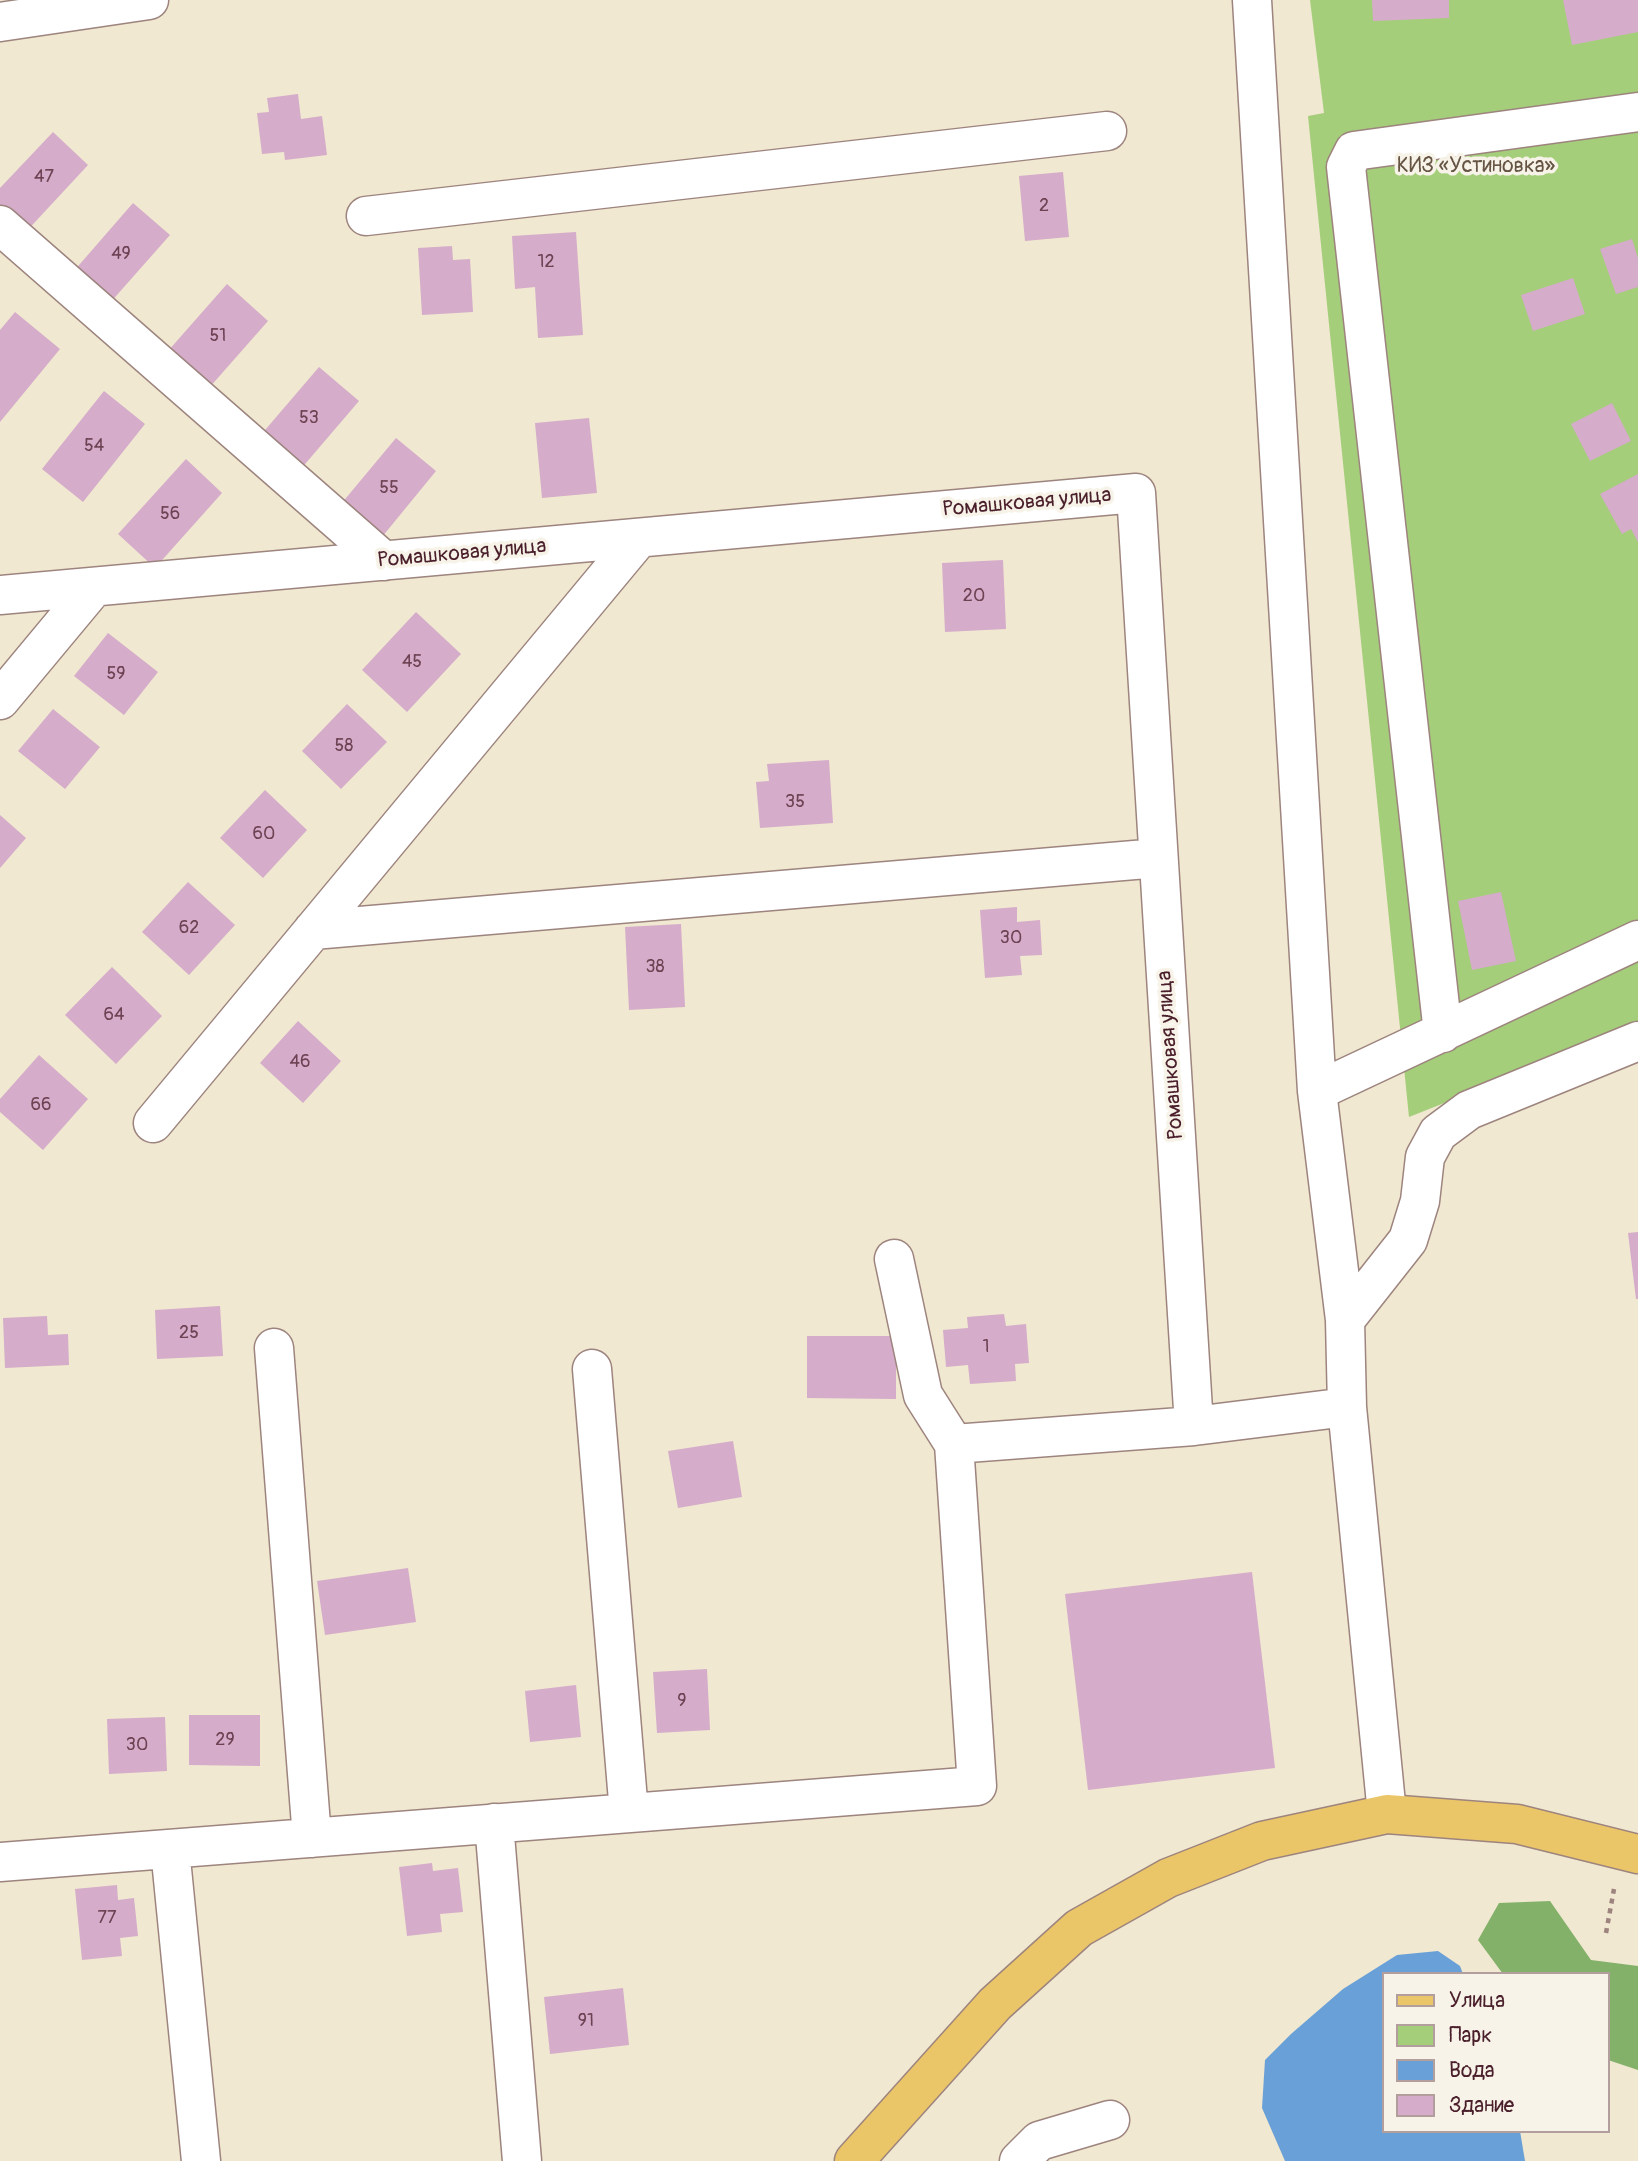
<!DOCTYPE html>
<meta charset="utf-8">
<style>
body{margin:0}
#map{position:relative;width:1638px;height:2161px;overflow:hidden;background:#f0e8d0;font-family:Pangolin,sans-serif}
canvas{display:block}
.legend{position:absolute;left:1382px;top:1972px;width:228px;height:161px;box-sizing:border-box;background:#f7f3e8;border:2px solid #b29e9c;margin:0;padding:9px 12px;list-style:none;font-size:21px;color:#4a1f2b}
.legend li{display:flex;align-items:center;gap:14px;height:35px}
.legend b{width:35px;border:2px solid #b29e9c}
</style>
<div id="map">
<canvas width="1638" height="2161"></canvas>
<ul class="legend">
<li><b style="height:9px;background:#ebc669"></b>Улица</li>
<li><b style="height:19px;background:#a4ce7a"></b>Парк</li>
<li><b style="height:19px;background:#69a0d7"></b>Вода</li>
<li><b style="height:19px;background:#d5acca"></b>Здание</li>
</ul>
</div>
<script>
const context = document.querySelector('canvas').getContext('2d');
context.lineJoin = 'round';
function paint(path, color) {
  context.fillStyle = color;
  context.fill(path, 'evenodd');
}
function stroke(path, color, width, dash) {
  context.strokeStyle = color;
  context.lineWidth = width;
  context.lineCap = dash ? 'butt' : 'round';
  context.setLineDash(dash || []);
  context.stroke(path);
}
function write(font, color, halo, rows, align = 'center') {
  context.font = font + ' Pangolin,sans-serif';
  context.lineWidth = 7;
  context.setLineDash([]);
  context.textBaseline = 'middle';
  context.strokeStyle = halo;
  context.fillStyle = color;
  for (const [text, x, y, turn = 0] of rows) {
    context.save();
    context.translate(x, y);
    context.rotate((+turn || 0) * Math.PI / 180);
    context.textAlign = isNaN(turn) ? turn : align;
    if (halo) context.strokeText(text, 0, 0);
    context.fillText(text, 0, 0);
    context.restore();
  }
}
paint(new Path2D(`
 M 1310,0 L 1638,0 L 1638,1026 L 1409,1117 L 1308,116 L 1324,113 Z`), '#a4ce7a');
paint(new Path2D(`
 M 1550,1901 L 1591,1960 L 1638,1966 L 1638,2070 L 1608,2060 L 1608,1974 L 1503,1974 L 1478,1940 L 1499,1903 Z`), '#83b16a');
paint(new Path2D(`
 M 1438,1951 L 1460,1966 L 1463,1974 L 1384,1974 L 1384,2131 L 1520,2131 L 1525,2161 L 1285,2161 L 1262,2108 L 1265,2060 L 1291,2034 L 1343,1989 L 1397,1955 Z`), '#69a0d7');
paint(new Path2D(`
 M 1372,0 L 1449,0 L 1449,18 L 1373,21 Z
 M 1563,0 L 1638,0 L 1638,32 L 1572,45 Z
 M 298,94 L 301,119 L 322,116 L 327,155 L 285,160 L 284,152 L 262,154 L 257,113 L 269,112 L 267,98 Z
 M 53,132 L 88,165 L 23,235 L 0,213 L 0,188 Z
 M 1063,172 L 1069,237 L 1025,241 L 1019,176 Z
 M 133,203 L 170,235 L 109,304 L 73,272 Z
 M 576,232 L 583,335 L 538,338 L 535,287 L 515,289 L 512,236 Z
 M 1632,239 L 1638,258 L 1638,287 L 1616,294 L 1600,249 Z
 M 452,246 L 453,260 L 470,259 L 473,312 L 422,315 L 418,248 Z
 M 1573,278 L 1585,314 L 1533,331 L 1521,295 Z
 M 227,284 L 268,321 L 209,388 L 168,351 Z
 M 15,312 L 60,349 L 0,422 L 0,330 Z
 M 319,367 L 359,401 L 300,470 L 260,436 Z
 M 104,391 L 145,424 L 83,502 L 42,469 Z
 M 1612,403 L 1631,441 L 1590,461 L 1571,424 Z
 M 589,418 L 597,493 L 542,498 L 535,423 Z
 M 396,438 L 436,471 L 382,537 L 341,504 Z
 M 186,459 L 222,493 L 155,568 L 118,534 Z
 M 1638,474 L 1638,542 L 1631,529 L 1622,534 L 1600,494 Z
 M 1003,560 L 1006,629 L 945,632 L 942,563 Z
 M 416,612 L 461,654 L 407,712 L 362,670 Z
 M 108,633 L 158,672 L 124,715 L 74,676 Z
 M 347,704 L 387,742 L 341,789 L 302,751 Z
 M 53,709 L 100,747 L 65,789 L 18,751 Z
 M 829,760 L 833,823 L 760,828 L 756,782 L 769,781 L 767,764 Z
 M 265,790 L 307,830 L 263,878 L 220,838 Z
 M 0,815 L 26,838 L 0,868 Z
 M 188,882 L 235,925 L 189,975 L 142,932 Z
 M 1501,892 L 1516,961 L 1472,970 L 1458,901 Z
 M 1017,907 L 1017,922 L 1040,920 L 1042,955 L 1020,956 L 1022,975 L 985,978 L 980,910 Z
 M 681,924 L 685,1007 L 629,1010 L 625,927 Z
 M 112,967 L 162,1016 L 116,1064 L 65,1015 Z
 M 298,1021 L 341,1061 L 303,1103 L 260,1063 Z
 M 39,1055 L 88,1099 L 43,1150 L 0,1112 L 0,1099 Z
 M 1638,1232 L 1638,1299 L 1636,1299 L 1628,1233 Z
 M 220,1306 L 223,1356 L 157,1359 L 155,1310 Z
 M 1004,1314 L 1006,1326 L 1026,1324 L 1029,1363 L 1015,1364 L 1016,1381 L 970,1384 L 968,1365 L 946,1367 L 943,1330 L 968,1328 L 967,1317 Z
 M 47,1316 L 48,1335 L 68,1334 L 69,1365 L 5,1368 L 3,1318 Z
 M 807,1336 L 896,1336 L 896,1399 L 807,1398 Z
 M 733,1441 L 742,1497 L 678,1508 L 668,1451 Z
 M 408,1568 L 416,1622 L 325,1635 L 317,1581 Z
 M 1252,1572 L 1275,1768 L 1088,1790 L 1065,1594 Z
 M 707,1669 L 710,1730 L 657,1733 L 653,1672 Z
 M 576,1685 L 581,1737 L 530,1742 L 525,1691 Z
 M 189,1715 L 260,1715 L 260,1766 L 189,1765 Z
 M 165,1717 L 167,1771 L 109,1774 L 107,1719 Z
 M 432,1863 L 433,1871 L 458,1868 L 463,1912 L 440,1914 L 442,1932 L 407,1936 L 399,1867 Z
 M 117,1885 L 118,1900 L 134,1898 L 138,1936 L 120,1938 L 122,1956 L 82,1960 L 75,1889 Z
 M 623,1988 L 629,2045 L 550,2054 L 544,1997 Z`), '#d5acca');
const minor = new Path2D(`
 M 1252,0 L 1317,1091 L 1345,1320 L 1347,1407 L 1387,1814
 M 0,22 L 149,0
 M 366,216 L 1107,131
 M 0,225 L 384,561
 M 0,595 L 1136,493 L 1194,1426 L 1347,1407
 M 0,700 L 94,587
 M 313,930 L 1158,858
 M 1443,1033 L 1346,167 L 1354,151 L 1638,112
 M 1317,1091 L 1638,940
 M 153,1123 L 639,538
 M 894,1259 L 923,1395 L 954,1444
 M 1345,1320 L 1408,1240 L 1420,1201 L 1425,1157 L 1438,1133 L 1469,1110 L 1638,1041
 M 274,1348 L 312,1838
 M 592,1369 L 629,1813
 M 494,1823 L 522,2161
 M 170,1849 L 201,2161
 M 0,1862 L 977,1786 L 954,1444 L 1194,1426
 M 1019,2161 L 1039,2141 L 1110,2120`);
const major = new Path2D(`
 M 854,2161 L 995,2004 L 1079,1928 L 1168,1878 L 1262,1841 L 1387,1814 L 1517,1824 L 1638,1854`);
stroke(minor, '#9d847e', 41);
stroke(major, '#9d847e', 41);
stroke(new Path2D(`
 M 1606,1933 L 1614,1889`), '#9d847e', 4.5, [5, 5]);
stroke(minor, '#fff', 38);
stroke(major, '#ebc669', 38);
write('18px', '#6d4253', null, [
 ["47",44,177],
 ["2",1044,206],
 ["49",121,254],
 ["12",546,262],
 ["51",218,336],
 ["53",309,418],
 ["54",94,446],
 ["55",389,488],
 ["56",170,514],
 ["20",974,596],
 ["45",412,662],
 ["59",116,674],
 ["58",344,746],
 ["35",795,802],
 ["60",264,834],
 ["62",189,928],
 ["30",1011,938],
 ["38",655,967],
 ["64",114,1015],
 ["46",300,1062],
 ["66",41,1105],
 ["25",189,1333],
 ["1",986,1347],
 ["9",682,1701],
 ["29",225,1740],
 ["30",137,1745],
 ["77",107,1918],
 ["91",586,2021]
]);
write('21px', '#655443', '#f7f3e8', [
 ["КИЗ «Устиновка»",1476,167]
]);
write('21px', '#4a1f2b', '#f7f3e8', [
 ["Ромашковая улица",1027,503,-5],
 ["Ромашковая улица",462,554,-5],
 ["Ромашковая улица",1171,1055,-94]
]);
</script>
